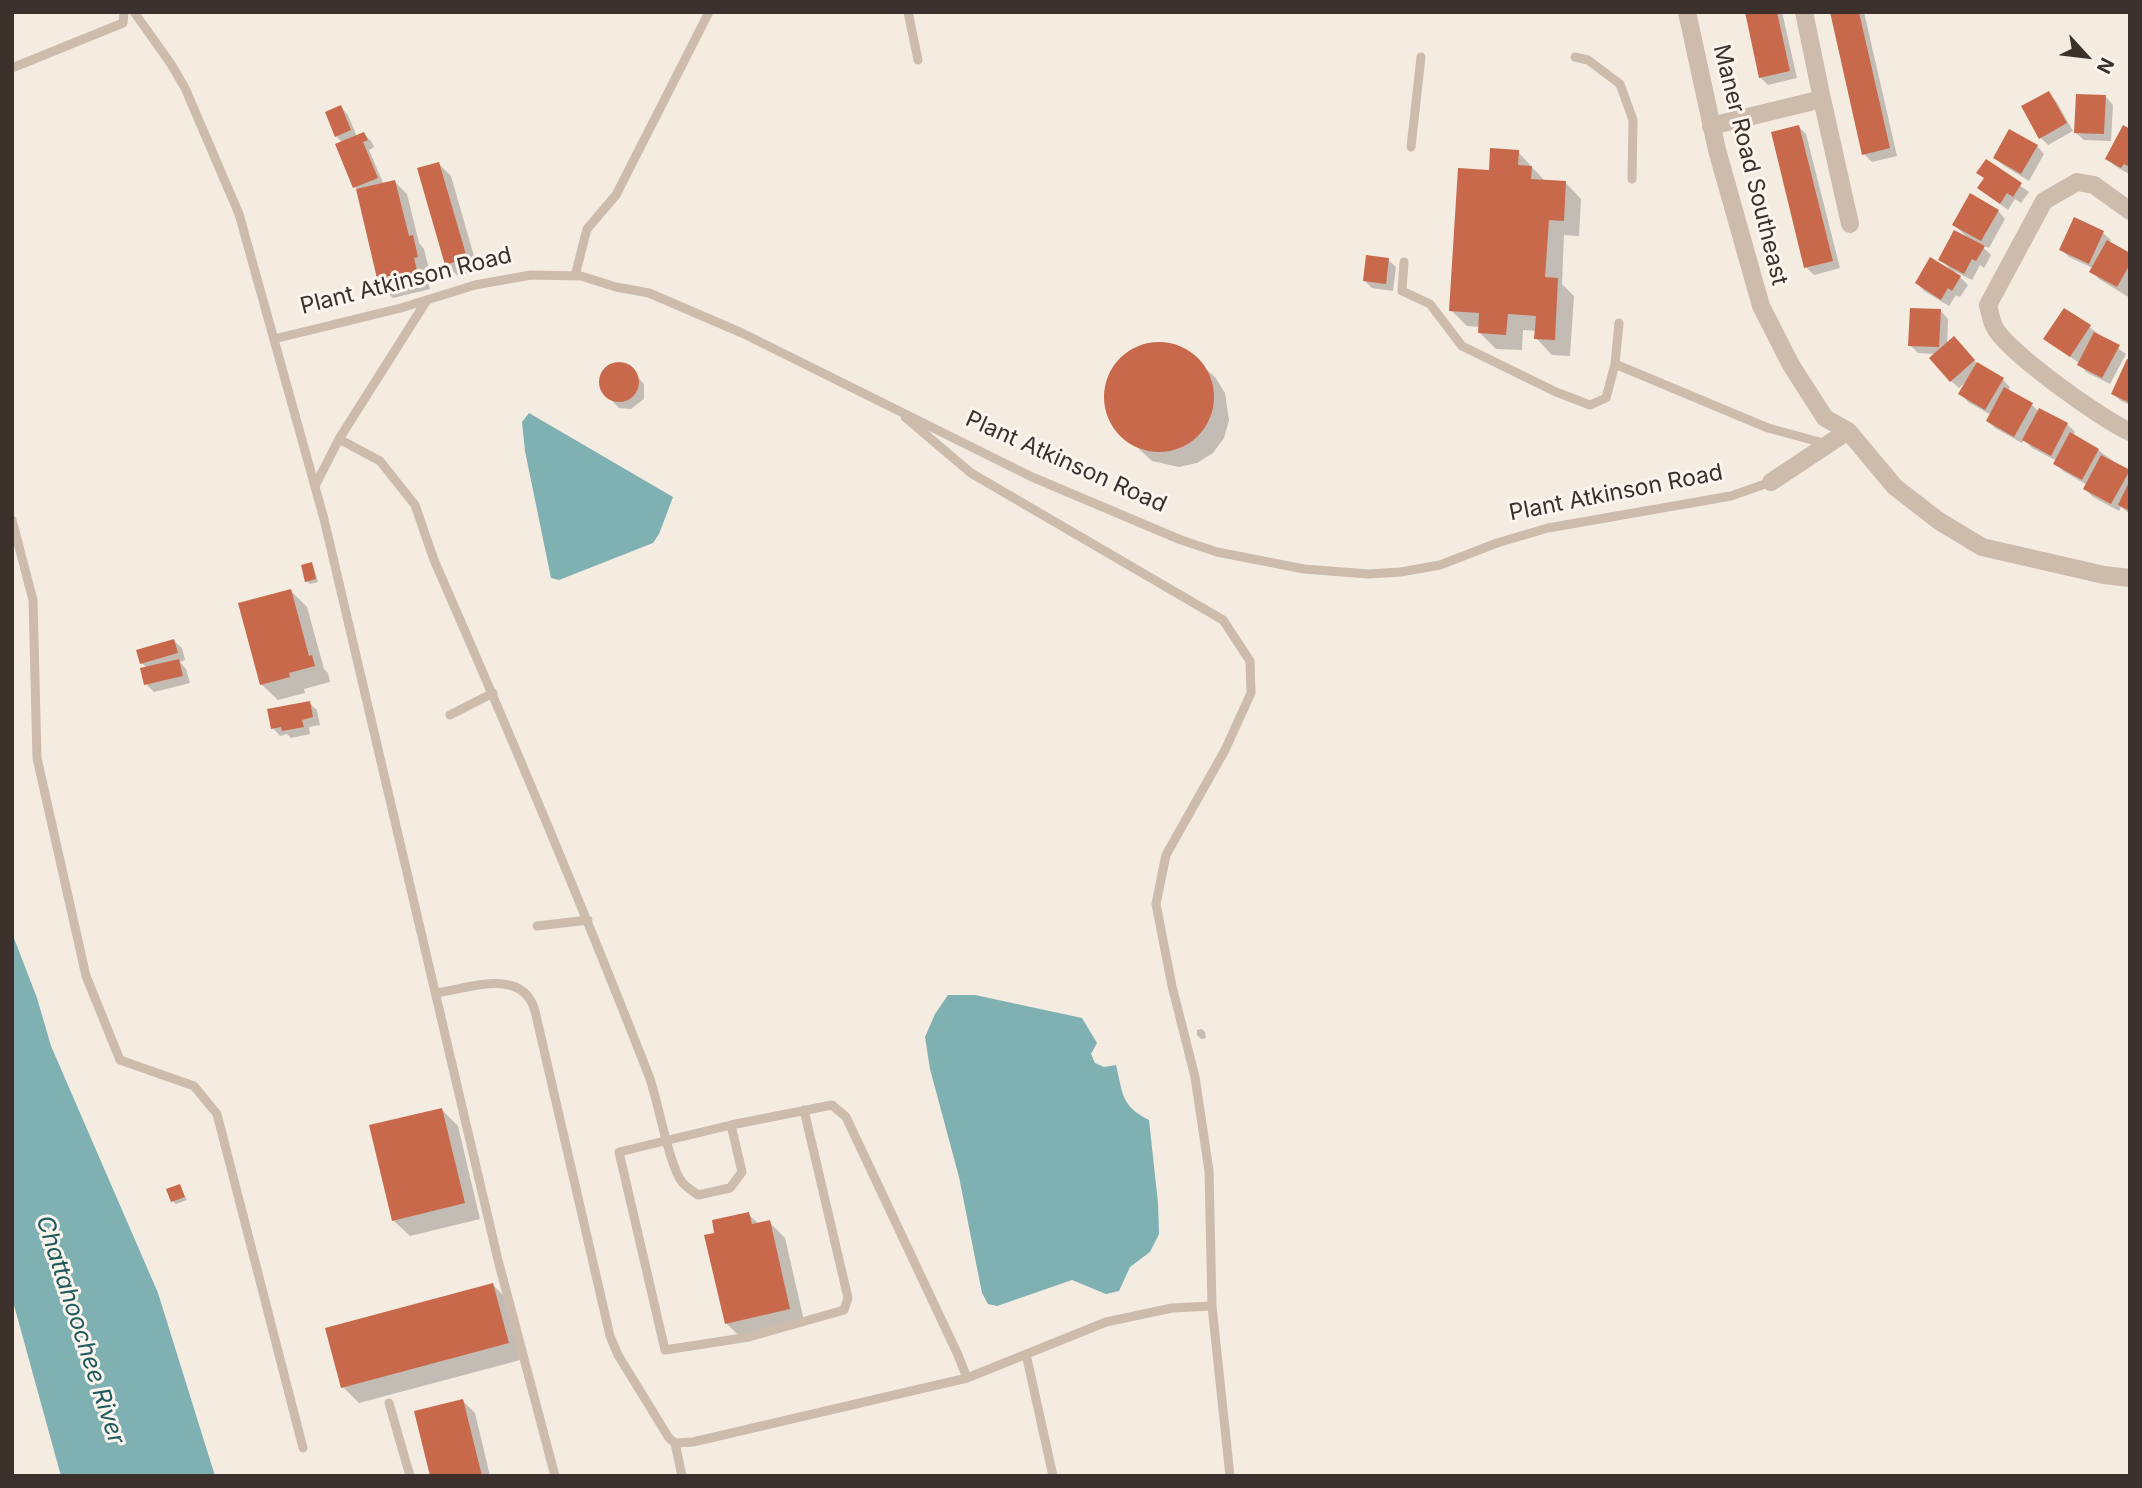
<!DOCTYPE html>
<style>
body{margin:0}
#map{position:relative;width:2142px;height:1488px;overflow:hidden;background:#f4ebe1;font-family:Inter,sans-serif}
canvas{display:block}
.frame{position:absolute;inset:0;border:14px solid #3b302b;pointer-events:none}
.north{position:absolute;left:2051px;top:21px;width:70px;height:70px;-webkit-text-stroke:5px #fbf5ee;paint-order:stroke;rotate:117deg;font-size:19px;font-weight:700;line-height:28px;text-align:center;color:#3b302b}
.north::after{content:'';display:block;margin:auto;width:24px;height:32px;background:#3b302b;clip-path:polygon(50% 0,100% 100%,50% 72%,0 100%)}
</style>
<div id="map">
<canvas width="2142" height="1488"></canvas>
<div class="frame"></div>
<div class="north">N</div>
</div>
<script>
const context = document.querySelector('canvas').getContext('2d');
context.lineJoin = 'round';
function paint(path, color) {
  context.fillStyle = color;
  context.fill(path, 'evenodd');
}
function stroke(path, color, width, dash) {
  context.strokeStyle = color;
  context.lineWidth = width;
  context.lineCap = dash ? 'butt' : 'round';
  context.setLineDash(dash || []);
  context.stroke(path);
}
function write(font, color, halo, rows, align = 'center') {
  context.font = font + ' Inter,sans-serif';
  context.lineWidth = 6;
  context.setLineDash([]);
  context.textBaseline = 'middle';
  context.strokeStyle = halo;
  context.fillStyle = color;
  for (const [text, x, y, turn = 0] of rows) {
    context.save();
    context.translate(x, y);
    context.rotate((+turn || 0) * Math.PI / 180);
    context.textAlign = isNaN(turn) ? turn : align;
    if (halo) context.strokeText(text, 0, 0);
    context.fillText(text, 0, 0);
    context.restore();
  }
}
paint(new Path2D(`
 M 529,413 L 673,497 L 659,534 L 653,543 L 559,580 L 551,578 L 525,451 L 522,422 Z
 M 12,933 L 37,998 L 51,1046 L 158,1293 L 215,1476 L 61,1476 L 12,1298 Z
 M 948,995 L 975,995 L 1082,1018 L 1097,1043 L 1091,1054 L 1095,1063 L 1104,1067 L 1116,1065 C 1123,1094 1121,1106 1149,1120 L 1158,1203 L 1159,1234 L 1150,1252 L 1130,1267 L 1119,1291 L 1106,1294 L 1072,1280 L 997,1306 L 988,1304 L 982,1293 L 959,1177 L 930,1069 L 925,1037 L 935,1014 Z`), '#7fb0b2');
paint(new Path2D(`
 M 1746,12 L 1782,12 L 1797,78 L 1768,85 L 1760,77 Z
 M 1832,12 L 1864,12 L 1897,156 L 1872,162 L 1864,154 Z
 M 2049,93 L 2056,101 L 2073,131 L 2048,145 L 2040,137 Z
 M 2106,97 L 2113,105 L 2111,141 L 2084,140 L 2076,133 Z
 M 341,107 L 348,115 L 357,137 L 364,134 L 371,141 L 374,147 L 369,150 L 384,185 L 395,182 L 407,194 L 419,243 L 424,249 L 429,269 L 425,270 L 430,289 L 393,298 L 381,286 L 358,190 L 355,187 L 343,143 L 336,136 Z
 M 1799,127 L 1806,134 L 1840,268 L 1814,275 L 1806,267 Z
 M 2130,131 L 2129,174 L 2115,166 L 2107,159 Z
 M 2037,146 L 2044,154 L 2029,181 L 2003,165 L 1995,158 Z
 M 1518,152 L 1545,181 L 1565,182 L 1581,199 L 1579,236 L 1564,235 L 1562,284 L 1574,296 L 1570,356 L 1552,355 L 1536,338 L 1537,331 L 1523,330 L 1522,350 L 1496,349 L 1480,333 L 1480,327 L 1467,326 L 1451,310 L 1491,172 Z
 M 1986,162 L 2029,192 L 2021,203 L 2015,199 L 2008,210 L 1979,188 L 1985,179 L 1979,173 Z
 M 439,164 L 451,176 L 478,270 L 458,276 L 446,264 Z
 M 1998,211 L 2005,219 L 1989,248 L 1980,244 L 1991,255 L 1984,268 L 1980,265 L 1972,280 L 1954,271 L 1968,285 L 1960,297 L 1956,295 L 1949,306 L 1924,291 L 1917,283 L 1952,271 L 1940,259 L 1967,237 L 1954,225 Z
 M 2103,233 L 2111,240 L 2109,244 L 2130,255 L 2130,298 L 2099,279 L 2092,271 L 2093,268 L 2069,257 L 2061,249 Z
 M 1388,260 L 1396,267 L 1393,291 L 1372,288 L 1365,281 Z
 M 1941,311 L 1948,319 L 1947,344 L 1962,346 L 1979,366 L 2002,379 L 2010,387 L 2008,391 L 2032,405 L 2039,412 L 2067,424 L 2075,432 L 2073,436 L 2098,450 L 2130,473 L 2130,514 L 2121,507 L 2119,511 L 2093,497 L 2085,489 L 2087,485 L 2063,471 L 2055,463 L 2057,461 L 2032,448 L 2024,440 L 2022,443 L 1995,428 L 1988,421 L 1991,415 L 1968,402 L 1961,394 L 1968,380 L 1959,388 L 1951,381 L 1936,354 L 1918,353 L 1910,345 Z
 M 2089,327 L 2126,354 L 2110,384 L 2086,372 L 2079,363 L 2046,339 Z
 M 1166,344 L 1183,349 L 1215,377 L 1225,393 L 1229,420 L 1224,438 L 1213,453 L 1197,463 L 1179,467 L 1152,461 L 1114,426 L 1107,409 L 1106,390 L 1112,373 L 1130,352 L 1147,345 Z
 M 2130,362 L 2130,405 L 2121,401 L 2113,394 Z
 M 614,364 L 627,366 L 644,384 L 644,399 L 631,409 L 619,408 L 601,389 L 600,383 L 602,374 L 608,366 Z
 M 311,564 L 314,568 L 318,582 L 310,584 L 306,581 Z
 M 291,591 L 307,607 L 324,669 L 328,673 L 330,682 L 304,689 L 305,693 L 278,700 L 261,684 Z
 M 174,641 L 182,648 L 185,660 L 180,662 L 186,669 L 190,683 L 154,692 L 146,684 L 147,668 L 142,663 Z
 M 309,703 L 317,710 L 320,725 L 309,727 L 310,734 L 291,738 L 287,734 L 280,736 L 273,728 Z
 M 1202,1029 L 1205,1032 L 1206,1038 L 1201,1039 L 1197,1035 L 1197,1030 Z
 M 442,1110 L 458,1126 L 480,1219 L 410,1236 L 393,1220 Z
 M 179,1186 L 187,1200 L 176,1204 L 172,1201 Z
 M 748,1214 L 759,1224 L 769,1222 L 785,1238 L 805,1325 L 742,1339 L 726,1323 L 717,1234 Z
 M 493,1285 L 509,1301 L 524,1359 L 359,1403 L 343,1387 Z
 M 463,1401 L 475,1413 L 490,1476 L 432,1476 Z`), '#0003');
paint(new Path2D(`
 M 1745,12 L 1777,12 L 1790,71 L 1759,78 Z
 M 1830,12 L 1859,12 L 1890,148 L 1862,155 Z
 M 2049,91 L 2067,123 L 2039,139 L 2021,106 Z
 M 2076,94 L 2106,95 L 2104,134 L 2074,133 Z
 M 341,105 L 351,130 L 335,137 L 325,112 Z
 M 1799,125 L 1833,261 L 1804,268 L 1771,132 Z
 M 2123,125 L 2130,129 L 2130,167 L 2124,164 L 2121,168 L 2105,159 Z
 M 2009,129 L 2038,145 L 2021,174 L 1993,158 Z
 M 364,132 L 368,140 L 363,142 L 378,178 L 353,188 L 335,144 Z
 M 1490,148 L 1519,150 L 1518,165 L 1532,166 L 1531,179 L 1566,181 L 1564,221 L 1549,220 L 1545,277 L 1558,278 L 1555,340 L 1534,339 L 1536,316 L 1508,314 L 1506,335 L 1478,333 L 1479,313 L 1449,311 L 1458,168 L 1489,170 Z
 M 1986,159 L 2022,183 L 2013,197 L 2007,193 L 2000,204 L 1977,188 L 1984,178 L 1976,173 Z
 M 439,162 L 467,258 L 445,265 L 417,168 Z
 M 395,180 L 409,236 L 413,235 L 418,257 L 414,258 L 419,278 L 379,287 L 356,189 Z
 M 1970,193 L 1999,210 L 1981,241 L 1952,225 Z
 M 2074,217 L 2104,231 L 2089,264 L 2059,250 Z
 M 1954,230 L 1985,246 L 1976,261 L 1972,259 L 1964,274 L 1938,260 Z
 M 2107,240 L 2130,253 L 2130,264 L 2117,287 L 2089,272 Z
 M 1366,255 L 1389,258 L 1386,284 L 1363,281 Z
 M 1930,257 L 1961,276 L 1952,291 L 1948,288 L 1941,300 L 1915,283 Z
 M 1910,308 L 1941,309 L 1939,347 L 1908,346 Z
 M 2064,308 L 2091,325 L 2070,357 L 2043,339 Z
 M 2094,332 L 2120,345 L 2102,378 L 2077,365 Z
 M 1954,336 L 1975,360 L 1950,382 L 1929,358 Z
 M1104 397a55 55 0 1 1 110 0a55 55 0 1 1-110 0Z
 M 2127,359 L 2130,360 L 2130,403 L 2111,394 Z
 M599 382a20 20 0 1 1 40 0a20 20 0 1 1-40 0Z
 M 1977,362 L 2004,378 L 1985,410 L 1958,394 Z
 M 2004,387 L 2033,403 L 2014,437 L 1986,421 Z
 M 2039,408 L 2068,423 L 2051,456 L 2022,440 Z
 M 2070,432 L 2099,449 L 2082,480 L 2053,464 Z
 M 2101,455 L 2130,470 L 2111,504 L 2083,489 Z
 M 2130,480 L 2130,511 L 2118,505 Z
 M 312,562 L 316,579 L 305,582 L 301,565 Z
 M 291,589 L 309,656 L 312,655 L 315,666 L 289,673 L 290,677 L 260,685 L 238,603 Z
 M 174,639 L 178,653 L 140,664 L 136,650 Z
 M 179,659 L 183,676 L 144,685 L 140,668 Z
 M 310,701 L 313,717 L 302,720 L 304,727 L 282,731 L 281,727 L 271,729 L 267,709 Z
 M 442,1108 L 465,1203 L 392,1221 L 369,1125 Z
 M 180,1184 L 185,1197 L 171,1202 L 166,1189 Z
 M 749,1212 L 752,1224 L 770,1220 L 790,1309 L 725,1324 L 704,1235 L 714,1233 L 712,1220 Z
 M 493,1283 L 509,1343 L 341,1388 L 325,1328 Z
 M 463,1399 L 482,1476 L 430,1476 L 414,1411 Z`), '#c8694b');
stroke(new Path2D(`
 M 134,12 L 171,64 L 185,88 L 239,214 L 324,519 L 498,1260 L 555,1476
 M 908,12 L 918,60
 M 1575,57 L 1588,60 L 1620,84 L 1633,120 L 1632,179
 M 12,68 L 123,23 L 124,12
 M 1411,147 L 1421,57
 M 1404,262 L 1402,291 L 1430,304 L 1462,346 L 1556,392 L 1590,405 L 1606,398 L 1615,364
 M 575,276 L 587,229 L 616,195 L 709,12
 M 1619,323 L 1615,364 L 1768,428 L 1827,444
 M 274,339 L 401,308 L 475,285 L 531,275 L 581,276 L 616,287 L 649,293 L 742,333 L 1032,477 L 1181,540 L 1217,552 L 1304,569 L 1368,574 L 1401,572 L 1440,565 L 1497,543 L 1548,528 L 1731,496 L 1771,482
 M 905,417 L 971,473 L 1223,620 L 1250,661 L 1251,693 L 1225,750 L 1166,855 L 1156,904 L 1172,986 L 1195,1077 L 1209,1171 L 1212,1306 L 1230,1476
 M 339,439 L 380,461 L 415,505 L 434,560 C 509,731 581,902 649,1076 C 658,1100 669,1166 682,1182 C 686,1187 693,1191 698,1195 L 730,1188 L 742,1172 L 731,1125 L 619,1152 L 665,1350 L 749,1337 L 844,1310 L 848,1298 L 804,1110
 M 315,486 L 339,439 L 427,300
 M 12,520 L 33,600 L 37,758 L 86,976 L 120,1060 L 194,1086 L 217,1114 L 303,1448
 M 450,715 L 493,693
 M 537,926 L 588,920
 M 436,993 C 470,988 523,967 535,1011 L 610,1336 L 618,1355 L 669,1438 L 675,1443 L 693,1442 L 967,1378 L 1106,1322 L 1172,1308 L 1212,1306
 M 731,1125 L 832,1105 L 846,1117 L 958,1355 L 967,1378
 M 1026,1354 L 1053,1476
 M 389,1403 L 410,1476
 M 675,1443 L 682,1476`), '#cdbbac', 9);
stroke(new Path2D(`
 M 1804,12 L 1822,99
 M 1711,126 L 1822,99 L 1850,224
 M 2130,211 L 2094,185 L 2077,182 L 2044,201 L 1988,305 C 1990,312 1991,320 1994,326 C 2005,351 2103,420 2130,432
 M 1771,482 L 1848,431`), '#cdbbac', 18);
stroke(new Path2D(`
 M 1687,12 L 1717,150 L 1761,306 L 1791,365 L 1825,418 L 1848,431 L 1895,487 L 1939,521 L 1982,547 L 2104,575 L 2130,578`), '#cdbbac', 18);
write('23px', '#3b302b', '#fbf5ee', [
 ["Maner Road Southeast",1750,165,76],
 ["Plant Atkinson Road",406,281,-14],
 ["Plant Atkinson Road",1066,462,24],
 ["Plant Atkinson Road",1616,493,-11]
]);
write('italic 24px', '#1f5a5e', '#fbf5ee', [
 ["Chattahoochee River",80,1330,72]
]);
</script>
